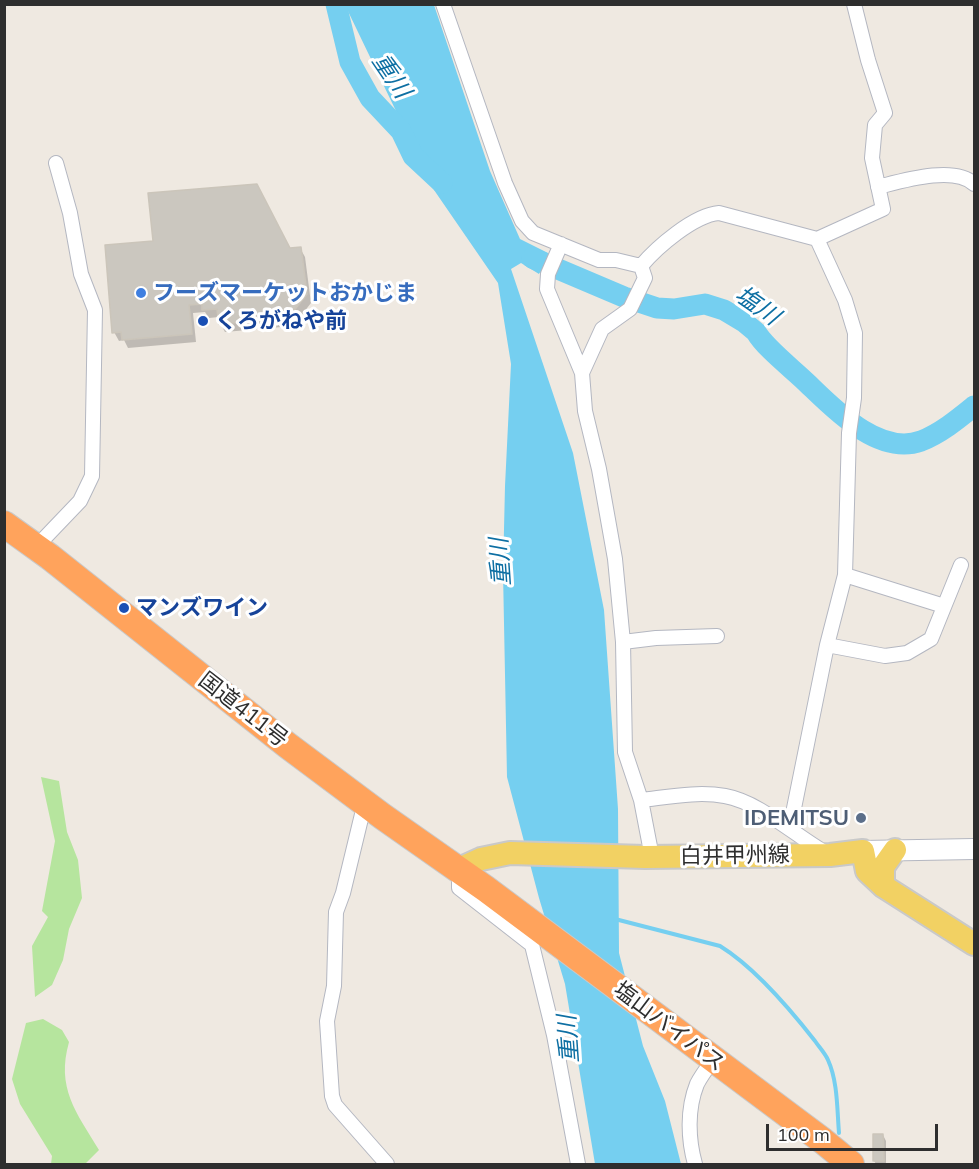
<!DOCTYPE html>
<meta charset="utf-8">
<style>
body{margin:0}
#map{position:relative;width:979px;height:1169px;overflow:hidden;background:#efe9e1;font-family:Mulish,sans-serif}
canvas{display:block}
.frame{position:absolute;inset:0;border:6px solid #2e2e2e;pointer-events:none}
.scale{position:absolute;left:766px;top:1124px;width:172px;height:27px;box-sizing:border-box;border:3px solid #2e2e2e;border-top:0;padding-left:8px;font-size:18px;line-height:21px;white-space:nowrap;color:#2e2e2e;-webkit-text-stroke:4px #fff;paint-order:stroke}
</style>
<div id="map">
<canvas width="979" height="1169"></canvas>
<div class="frame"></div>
<div class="scale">100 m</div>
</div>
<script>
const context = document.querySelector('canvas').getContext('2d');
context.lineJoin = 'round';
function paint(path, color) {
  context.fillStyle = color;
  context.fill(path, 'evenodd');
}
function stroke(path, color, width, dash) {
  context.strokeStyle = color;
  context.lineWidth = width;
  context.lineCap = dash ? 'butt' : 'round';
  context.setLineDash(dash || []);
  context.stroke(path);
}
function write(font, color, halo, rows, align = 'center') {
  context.font = font + ' Mulish,"Noto Sans JP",sans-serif';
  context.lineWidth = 6;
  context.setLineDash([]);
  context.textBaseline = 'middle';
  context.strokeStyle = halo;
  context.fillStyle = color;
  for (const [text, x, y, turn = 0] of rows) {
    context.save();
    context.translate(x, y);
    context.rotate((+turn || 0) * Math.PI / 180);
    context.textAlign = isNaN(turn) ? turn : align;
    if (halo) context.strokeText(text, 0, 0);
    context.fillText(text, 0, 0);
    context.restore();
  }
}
paint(new Path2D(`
 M 41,777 L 59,781 L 67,832 L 78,860 L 82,898 L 69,929 L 63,960 L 52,985 L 35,997 L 32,946 L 48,917 L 42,911 L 55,841 Z
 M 43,1019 L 62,1030 L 69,1042 C 56,1088 76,1112 99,1150 L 85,1164 L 51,1164 L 52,1156 L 20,1104 L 12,1079 L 26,1023 Z`), '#b6e59e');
paint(new Path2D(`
 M 345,5 L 434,5 L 490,171 L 520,239 L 548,253 L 539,274 L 521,263 L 511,269 L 573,453 L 604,610 L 618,809 L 619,953 L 643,1046 L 665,1101 L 681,1164 L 595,1164 L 565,984 L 539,898 L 507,777 L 503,572 L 505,486 L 511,364 L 498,283 L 434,190 Z`), '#75cff0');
paint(new Path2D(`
 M 300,248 L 305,257 L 311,303 L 293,326 L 225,332 L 220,323 L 219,317 L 209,318 L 205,312 L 193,313 L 196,342 L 128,348 L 124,340 L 119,341 L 114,332 L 290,250 Z
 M 874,1135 L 883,1135 L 886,1141 L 886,1164 L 876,1164 L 874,1161 Z`), '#0003');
stroke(new Path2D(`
 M 615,919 L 720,946 C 754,967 790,1009 815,1041 C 819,1047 825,1053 828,1060 C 838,1082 837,1110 839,1133`), '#75cff0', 4);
stroke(new Path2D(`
 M 336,4 L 350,62 L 370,98 L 401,131 L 413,156 L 442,183
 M 532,258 L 624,297 L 657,308 L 674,309 L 705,304 L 724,310 L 744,322 L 756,332 C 765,348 794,370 808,384 C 835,410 879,456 921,441 C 941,433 958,419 974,406`), '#75cff0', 21);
const building = new Path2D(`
 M 257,184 L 290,248 L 301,247 L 307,294 L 288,318 L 219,324 L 217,309 L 202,310 L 202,304 L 189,305 L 192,334 L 122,340 L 121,332 L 112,333 L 105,245 L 153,241 L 148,193 Z
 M 873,1134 L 883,1134 L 884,1161 L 873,1161 Z`);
paint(building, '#cbc7bf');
stroke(building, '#cbc5ba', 1.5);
const street = new Path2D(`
 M 443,4 L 505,183 L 522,221 L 533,233 L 599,260 L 616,260 L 641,266
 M 878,187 C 902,181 954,165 974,184
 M 561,244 L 548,274 L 547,289 L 582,373
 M 36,547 L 80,501 L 92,476 L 95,310 L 81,274 L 70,213 L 56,163
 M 845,575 L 944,606
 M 623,642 L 656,638 L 717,636
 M 827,645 L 885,656 L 907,653 L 931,639 L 961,565
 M 641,800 L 652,857
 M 365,802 L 343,893 L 336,912 L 334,986 L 327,1021 L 332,1096 L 335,1105 L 387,1164
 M 790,828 L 827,645 L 845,575 L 849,433 L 854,398 L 855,333 L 845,300 L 817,239
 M 826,853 C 796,836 759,802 725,796 C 698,791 668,797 641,800 L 625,752 L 623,642 L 615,559 L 599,469 L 585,411 L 582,373 L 602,329 L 630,309 L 645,278 L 641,266 C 657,247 694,215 719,213 L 817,239 L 883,209 L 872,158 L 875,125 L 885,113 L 868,60 L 854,4
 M 459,869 L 459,888 L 532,945 L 554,1035 L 578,1164
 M 695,1164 C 688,1139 687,1109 697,1084 C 701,1076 707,1068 713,1060`);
const secondary = new Path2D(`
 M 863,851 L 974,849`);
const primary = new Path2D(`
 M 459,869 L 481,859 L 510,853 L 645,857 L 830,855 L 863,851 L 867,871 L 883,886 L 974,944
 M 883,886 L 883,867 L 895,850`);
const highway = new Path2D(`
 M 4,524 L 50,557 L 287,745 L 382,816 L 486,889 L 823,1141 L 851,1164`);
stroke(street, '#b4b7c1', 16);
stroke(secondary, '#b4b7c1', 22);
stroke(primary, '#c9c9c9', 26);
stroke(highway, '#c9c9c9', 28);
stroke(street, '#fff', 14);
stroke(secondary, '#fff', 20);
stroke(primary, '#f2d163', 22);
stroke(highway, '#ffa35c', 26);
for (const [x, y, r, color] of [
 [141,293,6,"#3f7fe0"],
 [203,321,6,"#1a4fb4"],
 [124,608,6,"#1a4fb4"],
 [861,818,6,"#5c6f8a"]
]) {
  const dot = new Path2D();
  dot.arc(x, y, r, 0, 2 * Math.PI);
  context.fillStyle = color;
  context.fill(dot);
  stroke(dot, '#fff', 2);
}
write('bold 22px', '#366cbe', '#fff', [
 ["フーズマーケットおかじま",153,293]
], 'left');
write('bold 22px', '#164399', '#fff', [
 ["くろがねや前",215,321],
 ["マンズワイン",136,608]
], 'left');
write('22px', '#2e2e2e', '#fff', [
 ["国道411号",243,710,38],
 ["白井甲州線",735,856,-1],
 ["塩山バイパス",669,1027,37]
]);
write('bold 22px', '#4e5e75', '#fff', [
 ["IDEMITSU",849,818]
], 'right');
write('italic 24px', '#0d6fa3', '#fff', [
 ["重川",391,76,56],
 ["塩川",757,306,35],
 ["重川",501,562,-94],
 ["重川",569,1039,-94]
]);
</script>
